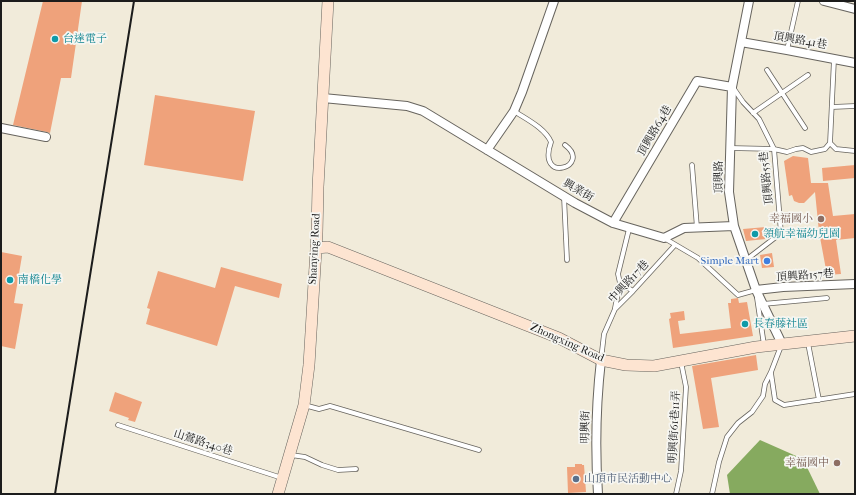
<!DOCTYPE html>
<meta charset="utf-8">
<style>
body{margin:0}
#map{position:relative;width:856px;height:495px;overflow:hidden;background:#f1ebda;font-family:"IM FELL French Canon",serif}
canvas{display:block}
.frame{position:absolute;inset:0;border:2px solid #1c1c1c;pointer-events:none}
</style>
<div id="map">
<canvas width="856" height="495"></canvas>
<div class="frame"></div>
</div>
<script>
const context = document.querySelector('canvas').getContext('2d');
context.lineJoin = 'round';
function paint(path, color) {
  context.fillStyle = color;
  context.fill(path, 'evenodd');
}
function stroke(path, color, width, dash) {
  context.strokeStyle = color;
  context.lineWidth = width;
  context.lineCap = dash ? 'butt' : 'round';
  context.setLineDash(dash || []);
  context.stroke(path);
}
function write(font, color, halo, rows, align = 'center') {
  context.font = font + ' "IM FELL French Canon","Noto Serif TC",serif';
  context.lineWidth = 3.5;
  context.setLineDash([]);
  context.textBaseline = 'middle';
  context.strokeStyle = halo;
  context.fillStyle = color;
  for (const [text, x, y, turn = 0] of rows) {
    context.save();
    context.translate(x, y);
    context.rotate((+turn || 0) * Math.PI / 180);
    context.textAlign = isNaN(turn) ? turn : align;
    if (halo) context.strokeText(text, 0, 0);
    context.fillText(text, 0, 0);
    context.restore();
  }
}
paint(new Path2D(`
 M 760,440 L 803,459 L 820,494 L 730,494 L 727,475 Z`), '#86aa5f');
paint(new Path2D(`
 M 43,1 L 82,1 L 71,78 L 61,78 L 50,133 L 47,132 L 13,125 Z
 M 155,95 L 255,111 L 243,181 L 144,165 Z
 M 793,156 L 808,158 L 811,183 L 828,183 L 833,216 L 855,214 L 855,238 L 836,240 L 841,274 L 827,275 L 819,232 L 815,192 L 804,203 L 799,203 L 794,201 L 792,195 L 789,196 L 784,161 Z
 M 855,165 L 855,178 L 823,181 L 822,168 Z
 M 766,227 L 766,239 L 746,241 L 743,229 Z
 M 1,252 L 22,256 L 14,303 L 23,304 L 15,349 L 1,346 Z
 M 772,253 L 774,267 L 762,268 L 760,255 Z
 M 221,267 L 282,284 L 279,298 L 235,286 L 217,346 L 146,324 L 150,309 L 147,308 L 158,271 L 215,288 Z
 M 738,298 L 739,303 L 747,302 L 753,336 L 673,348 L 669,319 L 671,318 L 670,313 L 684,311 L 685,320 L 678,321 L 680,334 L 731,328 L 728,303 L 731,303 L 731,299 Z
 M 756,355 L 758,370 L 711,378 L 719,427 L 703,429 L 692,366 Z
 M 115,392 L 142,402 L 135,422 L 128,420 L 129,418 L 109,411 Z
 M 575,464 L 582,464 L 582,465 L 584,465 L 586,492 L 568,493 L 567,467 L 575,467 Z`), '#efa27b');
const lane = new Path2D(`
 M 787,50 L 798,1
 M 767,70 L 805,128
 M 734,89 L 743,102 L 759,119 L 774,149 L 781,233 L 746,260
 M 832,107 L 855,106
 M 514,111 C 526,119 545,128 551,142 C 536,185 593,166 565,145
 M 753,113 L 808,75
 M 830,143 L 834,59
 M 830,143 L 836,149 L 855,151
 M 730,148 L 774,149 L 787,152 L 796,149 L 803,148 L 811,152 L 825,149 L 830,143
 M 692,165 L 697,228
 M 564,197 L 567,260
 M 629,229 L 618,274 L 620,283 L 633,291
 M 664,238 L 698,258 L 738,295 L 756,290 L 756,291
 M 757,298 L 764,345
 M 763,304 L 827,298
 M 615,308 L 620,283
 M 808,343 L 819,400
 M 601,360 L 604,334 L 615,309 L 633,291 L 675,245
 M 771,373 L 775,400 L 784,405 L 855,394
 M 304,405 L 319,409 L 330,406 L 479,450
 M 118,425 L 282,478
 M 291,455 L 305,457 L 322,465 L 338,470 L 356,469
 M 676,494 L 681,471 L 686,387 L 681,362
 M 712,494 L 719,462 L 727,437 L 738,423 L 752,412 L 763,396 L 765,384 L 771,372 L 781,346`);
const street = new Path2D(`
 M 749,1 L 732,87 L 729,192 L 734,226 L 756,290 L 782,344
 M 824,1 L 855,9
 M 741,42 L 787,50 L 855,63
 M 323,98 L 407,106 L 423,111 L 575,203 L 613,223 L 664,238 L 684,228 L 734,226
 M 1,128 L 46,137
 M 487,150 L 514,111 L 522,92 L 554,1
 M 613,223 L 697,81 L 732,87
 M 756,290 L 783,287 L 855,284
 M 598,494 C 595,449 596,404 601,360`);
const secondary = new Path2D(`
 M 316,248 L 328,247 L 559,338 L 601,360 L 626,365 L 654,366 L 756,347 L 855,336
 M 278,494 L 304,405 L 309,365 L 317,233 L 318,187 L 328,1`);
stroke(lane, '#67645e', 5.5);
stroke(street, '#67645e', 10);
stroke(secondary, '#67645e', 12);
stroke(lane, '#fff', 4);
stroke(street, '#fff', 8);
stroke(secondary, '#fde4d1', 11);
stroke(new Path2D(`
 M 55,494 L 134,1`), '#1c1c1c', 2);
for (const [x, y, r, color] of [
 [55,39,4,"#0f9aa8"],
 [821,219,4,"#8d6e63"],
 [755,234,4,"#0f9aa8"],
 [767,261,4,"#3f7fe0"],
 [10,280,4,"#0f9aa8"],
 [745,324,4,"#0f9aa8"],
 [837,463,4,"#8d6e63"],
 [576,479,4,"#5c6f8a"]
]) {
  const dot = new Path2D();
  dot.arc(x, y, r, 0, 2 * Math.PI);
  context.fillStyle = color;
  context.fill(dot);
  stroke(dot, '#f6f6f2', 1.5);
}
write('11px', '#0d838f', '#f6f6f2', [
 ["台達電子",63,39],
 ["領航幸福幼兒園",763,234],
 ["南橋化學",18,280],
 ["長春藤社區",753,324]
], 'left');
write('11px', '#1c1c1c', '#f6f6f2', [
 ["頂興路41巷",800,41,10],
 ["頂興路64巷",655,131,-60],
 ["頂興路",719,177,-90],
 ["頂興路55巷",767,178,-96],
 ["興業街",578,191,30],
 ["Shanying Road",315,249,-87],
 ["頂興路157巷",805,276,-4],
 ["中興路17巷",629,282,-47],
 ["Zhongxing Road",567,343,24],
 ["明興街",586,427,-89],
 ["明興街61巷11弄",675,427,-87],
 ["山鶯路340巷",203,443,18]
]);
write('11px', '#785e54', '#f6f6f2', [
 ["幸福國小",813,219],
 ["幸福國中",829,463]
], 'right');
write('11px', '#366cbe', '#f6f6f2', [
 ["Simple Mart",759,261]
], 'right');
write('11px', '#4e5e75', '#f6f6f2', [
 ["山頂市民活動中心",584,479]
], 'left');
</script>
